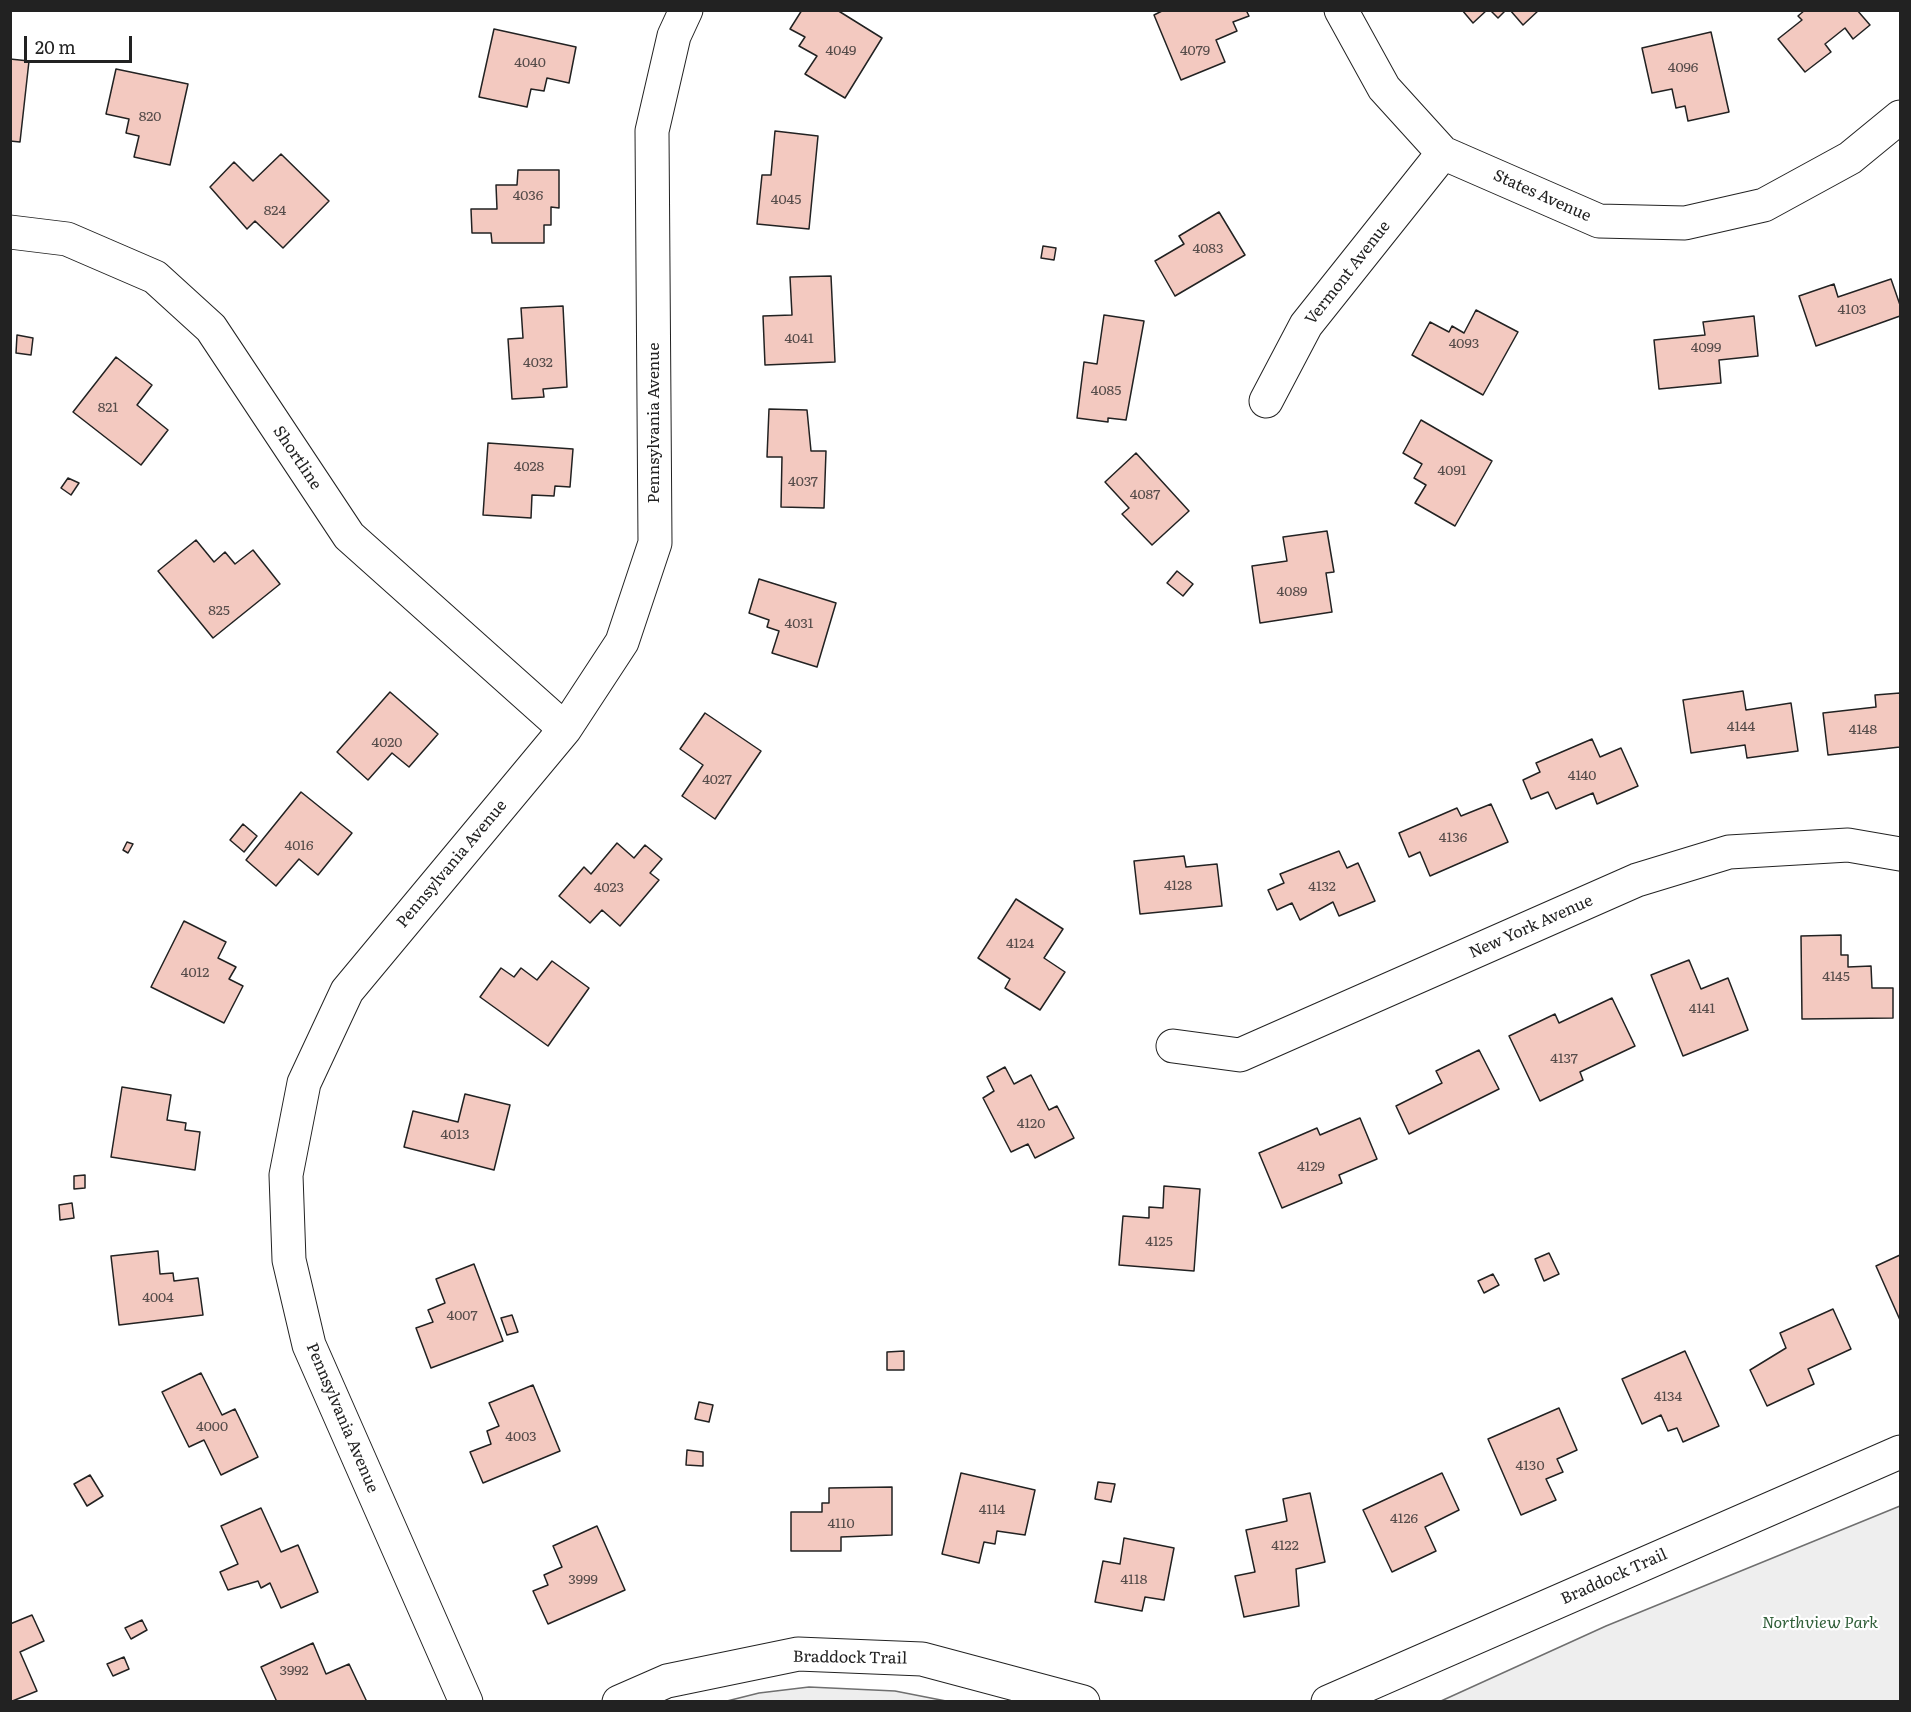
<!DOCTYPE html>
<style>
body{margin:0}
#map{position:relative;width:1911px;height:1712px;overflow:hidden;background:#fff;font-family:Literata,serif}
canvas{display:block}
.frame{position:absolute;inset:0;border:12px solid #222;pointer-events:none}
.scale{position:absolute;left:24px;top:36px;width:108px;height:27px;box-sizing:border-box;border:3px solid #222;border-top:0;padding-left:8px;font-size:18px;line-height:21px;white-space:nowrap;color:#222;-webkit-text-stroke:4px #fff;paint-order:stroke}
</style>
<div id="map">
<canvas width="1911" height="1712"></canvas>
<div class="frame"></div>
<div class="scale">20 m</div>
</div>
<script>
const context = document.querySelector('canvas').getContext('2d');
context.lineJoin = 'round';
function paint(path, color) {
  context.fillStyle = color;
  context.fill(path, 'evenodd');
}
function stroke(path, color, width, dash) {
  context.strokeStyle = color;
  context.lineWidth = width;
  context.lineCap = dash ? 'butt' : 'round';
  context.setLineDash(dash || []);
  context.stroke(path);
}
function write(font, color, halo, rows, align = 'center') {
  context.font = font + ' Literata,serif';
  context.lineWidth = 4.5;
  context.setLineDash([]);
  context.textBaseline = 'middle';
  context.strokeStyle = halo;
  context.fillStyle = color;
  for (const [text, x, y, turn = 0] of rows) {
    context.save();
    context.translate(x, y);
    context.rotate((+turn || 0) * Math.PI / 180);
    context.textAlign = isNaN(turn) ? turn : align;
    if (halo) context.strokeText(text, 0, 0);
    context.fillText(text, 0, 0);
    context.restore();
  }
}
const green = new Path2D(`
 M 1900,1506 L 1900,1701 L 1441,1701 L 1606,1626 Z
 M 809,1687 L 895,1691 L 946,1701 L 727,1701 L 759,1693 Z`);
paint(green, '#eee');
stroke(green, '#6f6f6f', 1.5);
const building = new Path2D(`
 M 802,10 L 837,10 L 882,38 L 845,98 L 805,74 L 817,56 L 799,46 L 805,37 L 790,29 Z
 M 1164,10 L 1246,10 L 1249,16 L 1233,22 L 1237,31 L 1216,40 L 1225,62 L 1181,80 L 1154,15 Z
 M 1462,10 L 1487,10 L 1473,23 Z
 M 1490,10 L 1506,10 L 1498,18 Z
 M 1510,10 L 1539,10 L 1523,25 Z
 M 1805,10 L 1857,10 L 1870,25 L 1853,39 L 1845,28 L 1825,44 L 1831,52 L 1805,72 L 1778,39 L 1802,20 L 1798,16 Z
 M 494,29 L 576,47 L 569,83 L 547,78 L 544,91 L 531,89 L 527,107 L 479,97 Z
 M 1711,32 L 1729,112 L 1688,121 L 1685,106 L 1676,108 L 1672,89 L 1652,93 L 1642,48 Z
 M 10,59 L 29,61 L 20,142 L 10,141 Z
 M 116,69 L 188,84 L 170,165 L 134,157 L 139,136 L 126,133 L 129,119 L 106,114 Z
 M 775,131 L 818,136 L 809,229 L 757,224 L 762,175 L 771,175 Z
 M 281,154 L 329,201 L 283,248 L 255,221 L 247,229 L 210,187 L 234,162 L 253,181 Z
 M 518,170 L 559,170 L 559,208 L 551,207 L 551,225 L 544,225 L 544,243 L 492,243 L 491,233 L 472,233 L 471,209 L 497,209 L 496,185 L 517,185 Z
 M 1219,212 L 1245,255 L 1175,296 L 1155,261 L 1184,244 L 1179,236 Z
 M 1043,246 L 1056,248 L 1054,260 L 1041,258 Z
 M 831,276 L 835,362 L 765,365 L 763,316 L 792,315 L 790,277 Z
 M 1891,279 L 1900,305 L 1900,316 L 1816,346 L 1799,296 L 1834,284 L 1838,297 Z
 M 563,306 L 567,387 L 543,389 L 544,397 L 512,399 L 508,339 L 523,338 L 521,308 Z
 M 1476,310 L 1518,332 L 1483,395 L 1412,355 L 1430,322 L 1449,332 L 1452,326 L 1464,333 Z
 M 1104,315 L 1144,321 L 1126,420 L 1108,418 L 1108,422 L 1077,418 L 1084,362 L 1097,364 Z
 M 1754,316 L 1758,356 L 1719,360 L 1721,383 L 1659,389 L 1654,340 L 1705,335 L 1703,322 Z
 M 17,335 L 33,338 L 31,355 L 16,353 Z
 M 116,357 L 152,385 L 137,405 L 168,430 L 141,465 L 73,412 Z
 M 769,409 L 807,410 L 811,451 L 826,451 L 824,508 L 781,507 L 782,457 L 767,457 Z
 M 1421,420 L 1492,461 L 1455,526 L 1415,503 L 1426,485 L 1414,478 L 1422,464 L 1403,453 Z
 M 488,443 L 573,449 L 570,487 L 555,486 L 554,496 L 532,495 L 531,518 L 483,515 Z
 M 1136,453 L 1189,511 L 1152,545 L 1122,514 L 1129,508 L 1105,482 Z
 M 68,478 L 79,483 L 71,495 L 61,488 Z
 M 1327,531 L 1334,572 L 1326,573 L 1332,612 L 1260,623 L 1252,566 L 1287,561 L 1283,537 Z
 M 196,540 L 214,562 L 225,552 L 235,564 L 253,550 L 280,584 L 213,638 L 158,571 Z
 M 1177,571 L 1193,584 L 1183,596 L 1167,583 Z
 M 759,579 L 836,603 L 817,667 L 772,653 L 779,631 L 767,627 L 769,620 L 749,613 Z
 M 1743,691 L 1746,710 L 1791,703 L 1798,751 L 1747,758 L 1745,745 L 1691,753 L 1683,700 Z
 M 390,692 L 438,734 L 409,767 L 392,753 L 368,780 L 337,752 Z
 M 1900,693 L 1900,747 L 1828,755 L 1823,713 L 1876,707 L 1875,695 Z
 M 705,713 L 761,751 L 715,819 L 682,796 L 703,765 L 680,749 Z
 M 1592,739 L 1600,757 L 1621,748 L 1638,786 L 1597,804 L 1593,793 L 1556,809 L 1548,792 L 1531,799 L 1523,780 L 1540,772 L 1536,763 Z
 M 301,792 L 352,833 L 318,875 L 299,859 L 276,886 L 246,860 Z
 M 1491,804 L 1508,842 L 1430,876 L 1420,852 L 1409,857 L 1399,833 L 1457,808 L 1461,816 Z
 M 243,824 L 257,836 L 244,852 L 230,840 Z
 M 127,842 L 133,844 L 128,853 L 123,850 Z
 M 617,843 L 634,858 L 645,845 L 662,859 L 650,873 L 659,880 L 620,926 L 602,910 L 590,923 L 559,896 L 584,867 L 591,874 Z
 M 1339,851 L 1347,868 L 1358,863 L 1375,901 L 1339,916 L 1333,902 L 1300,920 L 1292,903 L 1277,910 L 1268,890 L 1284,883 L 1280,874 Z
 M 1184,856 L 1186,867 L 1217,864 L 1222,906 L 1140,914 L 1134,861 Z
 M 1016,899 L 1063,929 L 1044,958 L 1065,972 L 1040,1010 L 1005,988 L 1010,979 L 978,958 Z
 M 184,921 L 226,942 L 218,958 L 236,967 L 229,979 L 243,986 L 224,1023 L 151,987 Z
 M 1841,935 L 1841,955 L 1848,955 L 1848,967 L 1871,966 L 1872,988 L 1893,988 L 1893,1018 L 1802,1019 L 1801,936 Z
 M 1689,960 L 1701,989 L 1728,978 L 1748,1030 L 1683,1056 L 1651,975 Z
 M 552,961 L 589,988 L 548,1046 L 480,997 L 501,968 L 514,977 L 521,968 L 537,980 Z
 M 1612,998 L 1635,1046 L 1580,1072 L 1583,1080 L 1540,1101 L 1509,1036 L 1555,1014 L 1559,1023 Z
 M 1479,1050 L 1499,1089 L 1409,1134 L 1396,1106 L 1442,1083 L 1436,1071 Z
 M 1005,1067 L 1014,1084 L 1031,1075 L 1049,1110 L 1057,1106 L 1074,1138 L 1035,1158 L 1028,1144 L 1011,1152 L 983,1098 L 994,1091 L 987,1077 Z
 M 122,1087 L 171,1095 L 167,1120 L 186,1123 L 185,1130 L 200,1132 L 195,1170 L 111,1157 Z
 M 465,1094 L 510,1105 L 494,1170 L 404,1147 L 413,1111 L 458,1122 Z
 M 1360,1118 L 1377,1159 L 1339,1175 L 1342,1183 L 1282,1208 L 1259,1153 L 1317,1128 L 1320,1135 Z
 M 85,1175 L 85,1188 L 74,1189 L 74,1176 Z
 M 1164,1186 L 1200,1189 L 1194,1271 L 1119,1265 L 1123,1216 L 1149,1218 L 1149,1207 L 1163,1208 Z
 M 72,1203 L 74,1218 L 60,1220 L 59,1205 Z
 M 158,1251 L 160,1274 L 173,1273 L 174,1281 L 198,1278 L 203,1315 L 119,1325 L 111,1256 Z
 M 1549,1253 L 1559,1274 L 1544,1281 L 1535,1259 Z
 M 1900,1255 L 1900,1320 L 1876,1266 Z
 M 474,1264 L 503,1341 L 431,1368 L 416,1328 L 433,1322 L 428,1310 L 445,1303 L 436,1279 Z
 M 1493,1274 L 1499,1285 L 1484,1293 L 1478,1281 Z
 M 1833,1309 L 1851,1349 L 1808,1369 L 1814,1384 L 1767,1406 L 1750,1370 L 1786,1348 L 1780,1333 Z
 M 512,1315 L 518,1332 L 507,1335 L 501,1318 Z
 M 904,1351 L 904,1370 L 887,1370 L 887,1352 Z
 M 1685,1351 L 1719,1426 L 1683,1442 L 1677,1428 L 1668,1431 L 1661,1415 L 1642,1424 L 1622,1379 Z
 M 201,1373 L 222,1415 L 235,1409 L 258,1457 L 221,1475 L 204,1440 L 189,1447 L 162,1392 Z
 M 533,1385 L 560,1451 L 483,1483 L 470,1452 L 491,1444 L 487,1431 L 499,1426 L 489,1403 Z
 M 699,1402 L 713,1405 L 709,1422 L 695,1419 Z
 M 1559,1408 L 1577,1450 L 1557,1459 L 1563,1472 L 1546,1479 L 1556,1500 L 1521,1515 L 1488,1439 Z
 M 687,1450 L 703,1452 L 703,1466 L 686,1465 Z
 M 961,1473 L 1035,1490 L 1025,1535 L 997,1531 L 995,1544 L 984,1542 L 979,1563 L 942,1554 Z
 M 1442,1473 L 1459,1510 L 1425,1527 L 1436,1551 L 1392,1572 L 1363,1510 Z
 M 90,1475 L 103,1496 L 87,1506 L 74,1484 Z
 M 1098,1482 L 1115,1484 L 1111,1502 L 1095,1499 Z
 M 892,1487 L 892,1535 L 841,1537 L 841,1551 L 791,1551 L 791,1512 L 822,1512 L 822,1503 L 829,1503 L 829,1488 Z
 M 1310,1493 L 1325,1562 L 1296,1569 L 1299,1606 L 1244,1617 L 1235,1576 L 1255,1572 L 1246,1530 L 1287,1521 L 1283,1499 Z
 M 261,1508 L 281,1552 L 298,1545 L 318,1592 L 281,1608 L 270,1583 L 261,1588 L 258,1581 L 228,1590 L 220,1572 L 238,1564 L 221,1526 Z
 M 597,1526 L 625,1590 L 548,1624 L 533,1591 L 548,1585 L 544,1575 L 562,1567 L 553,1546 Z
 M 1124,1538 L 1174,1548 L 1164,1600 L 1145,1597 L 1142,1611 L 1095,1602 L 1103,1561 L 1120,1564 Z
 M 32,1615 L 44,1641 L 20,1652 L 37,1691 L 10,1702 L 10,1624 Z
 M 142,1620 L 147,1630 L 131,1639 L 125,1628 Z
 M 313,1643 L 326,1674 L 349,1664 L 367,1702 L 277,1702 L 261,1667 Z
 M 124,1657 L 129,1669 L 113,1676 L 107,1664 Z`);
paint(building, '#f3c9c0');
stroke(building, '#222', 1.5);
const minor = new Path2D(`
 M 1341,10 L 1384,88 L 1443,153 L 1599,221 L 1685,223 L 1764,205 L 1850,158 L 1900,117
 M 10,232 L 67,239 L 155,277 L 211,328 L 349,536 L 565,729
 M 1266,401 L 1306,325 L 1443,153
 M 1173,1046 L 1240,1055 L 1637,880 L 1729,852 L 1848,845 L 1900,854
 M 466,1702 L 309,1345 L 289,1260 L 286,1175 L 304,1083 L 347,991 L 565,729 L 622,642 L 655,543 L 652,131 L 674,36 L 686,10
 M 619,1702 L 667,1681 L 798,1654 L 922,1659 L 1083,1702
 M 1328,1702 L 1900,1452`);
stroke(minor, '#222', 35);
stroke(minor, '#fff', 33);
write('14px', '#564c4a', null, [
 ["4049",841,51],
 ["4079",1195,51],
 ["4040",530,63],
 ["4096",1683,68],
 ["820",150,117],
 ["4036",528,196],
 ["4045",786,200],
 ["824",275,211],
 ["4083",1208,249],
 ["4103",1852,310],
 ["4041",799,339],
 ["4093",1464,344],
 ["4099",1706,348],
 ["4032",538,363],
 ["4085",1106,391],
 ["821",108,408],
 ["4028",529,467],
 ["4091",1452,471],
 ["4037",803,482],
 ["4087",1145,495],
 ["4089",1292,592],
 ["825",219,611],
 ["4031",799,624],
 ["4144",1741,727],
 ["4148",1863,730],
 ["4020",387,743],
 ["4140",1582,776],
 ["4027",717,780],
 ["4136",1453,838],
 ["4016",299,846],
 ["4128",1178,886],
 ["4132",1322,887],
 ["4023",609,888],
 ["4124",1020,944],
 ["4012",195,973],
 ["4145",1836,977],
 ["4141",1702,1009],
 ["4137",1564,1059],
 ["4120",1031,1124],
 ["4013",455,1135],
 ["4129",1311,1167],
 ["4125",1159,1242],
 ["4004",158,1298],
 ["4007",462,1316],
 ["4134",1668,1397],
 ["4000",212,1427],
 ["4003",521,1437],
 ["4130",1530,1466],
 ["4114",992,1510],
 ["4126",1404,1519],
 ["4110",841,1524],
 ["4122",1285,1546],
 ["3999",583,1580],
 ["4118",1134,1580],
 ["3992",294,1671]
]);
write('16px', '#222', '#fff', [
 ["States Avenue",1542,196,24],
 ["Vermont Avenue",1348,273,-52],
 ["Pennsylvania Avenue",654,423,-90],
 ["Shortline",297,458,56],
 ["Pennsylvania Avenue",452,864,-50],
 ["New York Avenue",1531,927,-24],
 ["Pennsylvania Avenue",342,1418,67],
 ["Braddock Trail",1614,1577,-24],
 ["Braddock Trail",850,1658,1]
]);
write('italic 16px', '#2f5e38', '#fff', [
 ["Northview Park",1820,1623]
]);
</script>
